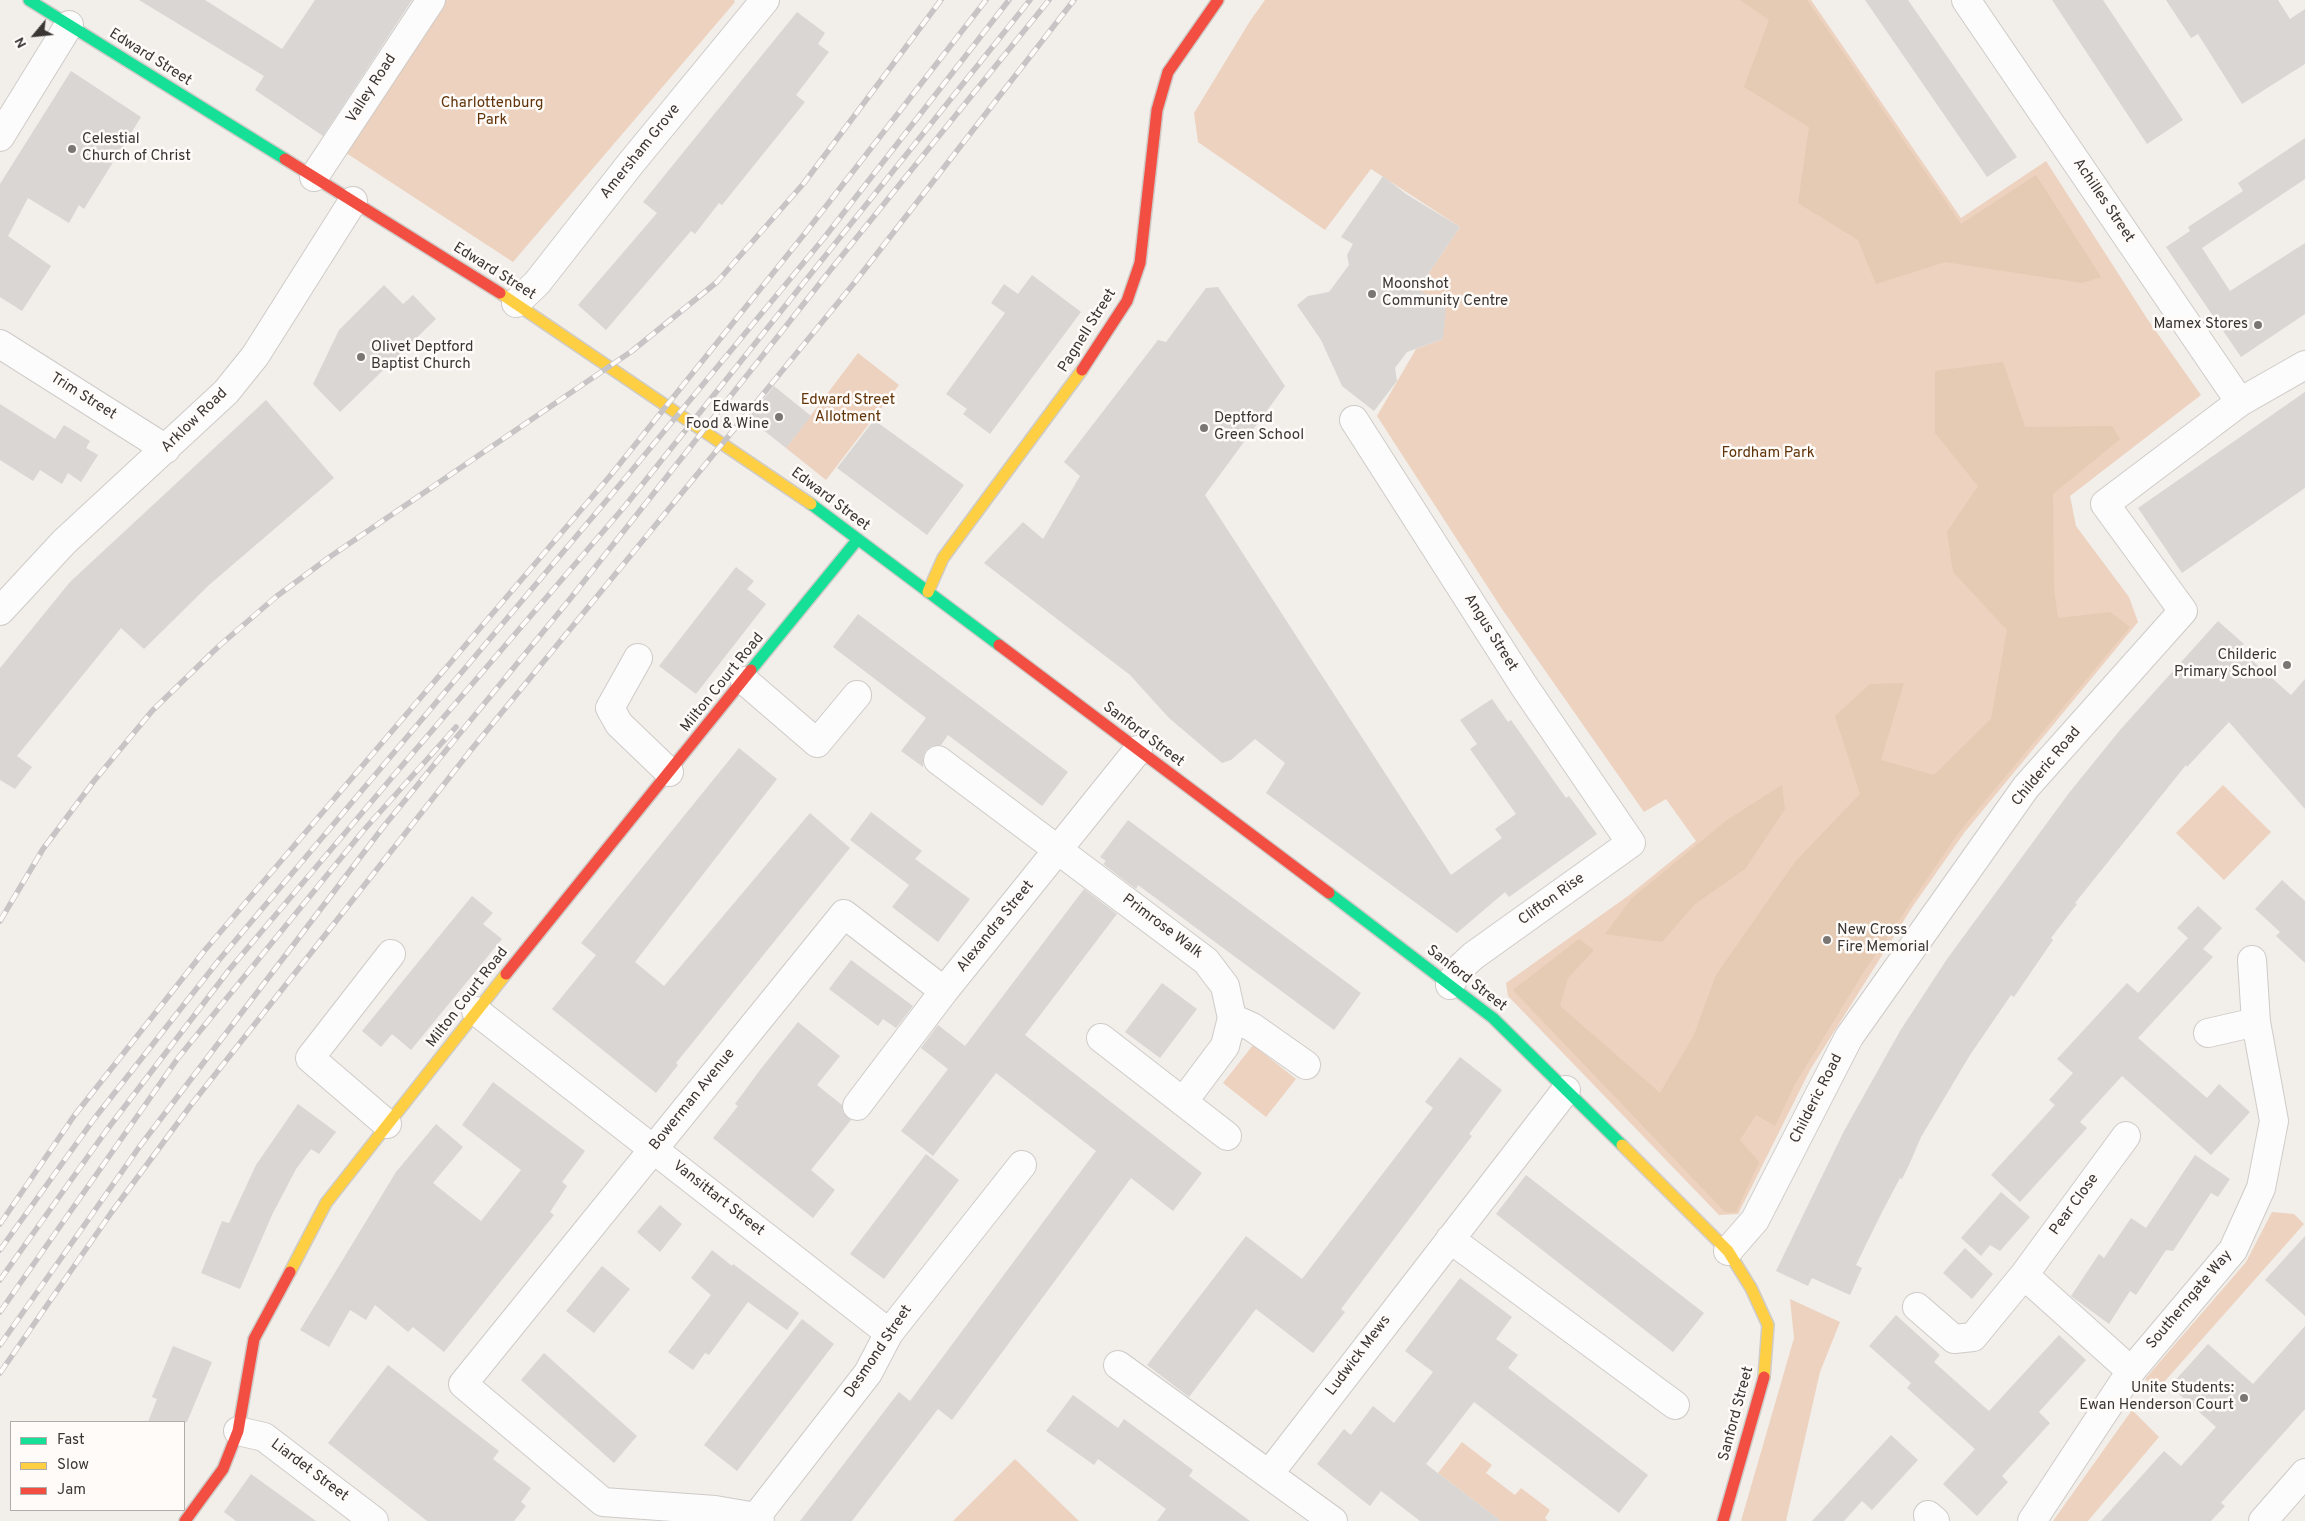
<!DOCTYPE html>
<style>
body{margin:0}
#map{position:relative;width:2305px;height:1521px;overflow:hidden;background:#f2eeea;font-family:Overpass,sans-serif}
canvas{display:block}
.legend{position:absolute;left:10px;top:1421px;width:175px;height:90px;box-sizing:border-box;background:#fefbf9;border:1px solid #b0acaa;margin:0;padding:6px 9px;list-style:none;font-size:15px;color:#3a3634}
.legend li{display:flex;align-items:center;gap:10px;height:25px}
.legend b{width:25px;border:1px solid #b0acaa}
.north{position:absolute;left:10px;top:10px;width:50px;height:50px;-webkit-text-stroke:4px #fefbf9;paint-order:stroke;rotate:242deg;font-size:14px;font-weight:700;line-height:20px;text-align:center;color:#3a3634}
.north::after{content:'';display:block;margin:auto;width:18px;height:22px;background:#3a3634;clip-path:polygon(50% 0,100% 100%,50% 72%,0 100%)}
</style>
<div id="map">
<canvas width="2305" height="1521"></canvas>
<ul class="legend">
<li><b style="height:6px;background:#16e098"></b>Fast</li>
<li><b style="height:6px;background:#ffcf43"></b>Slow</li>
<li><b style="height:6px;background:#f24e42"></b>Jam</li>
</ul>
<div class="north">N</div>
</div>
<script>
const context = document.querySelector('canvas').getContext('2d');
context.lineJoin = 'round';
function paint(path, color) {
  context.fillStyle = color;
  context.fill(path, 'evenodd');
}
function stroke(path, color, width, dash) {
  context.strokeStyle = color;
  context.lineWidth = width;
  context.lineCap = dash ? 'butt' : 'round';
  context.setLineDash(dash || []);
  context.stroke(path);
}
function write(font, color, halo, rows, align = 'center') {
  context.font = font + ' Overpass,sans-serif';
  context.lineWidth = 5;
  context.setLineDash([]);
  context.textBaseline = 'middle';
  context.strokeStyle = halo;
  context.fillStyle = color;
  for (const [text, x, y, turn = 0] of rows) {
    context.save();
    context.translate(x, y);
    context.rotate((+turn || 0) * Math.PI / 180);
    context.textAlign = isNaN(turn) ? turn : align;
    if (halo) context.strokeText(text, 0, 0);
    context.fillText(text, 0, 0);
    context.restore();
  }
}
paint(new Path2D(`
 M 425,0 L 734,0 L 735,2 L 513,262 L 337,147 Z
 M 1265,0 L 1811,0 L 1961,218 L 2046,161 L 2148,320 L 2201,395 L 2070,496 L 2076,526 L 2129,597 L 2138,622 L 1964,833 L 1913,906 L 1810,1070 L 1738,1214 L 1719,1215 L 1508,996 L 1506,983 L 1628,896 L 1696,841 L 1666,799 L 1644,812 L 1502,609 L 1377,416 L 1416,349 L 1443,339 L 1418,289 L 1460,227 L 1371,169 L 1325,230 L 1198,142 L 1194,113 L 1250,21 Z
 M 858,353 L 899,385 L 826,480 L 786,448 Z
 M 2223,785 L 2271,832 L 2224,880 L 2176,833 Z
 M 1253,1045 L 1296,1079 L 1266,1117 L 1223,1083 Z
 M 2272,1212 L 2294,1214 L 2304,1224 L 2157,1390 L 2145,1379 L 2246,1262 Z
 M 1790,1299 L 1840,1322 L 1820,1372 L 1786,1521 L 1741,1521 L 1794,1338 Z
 M 2132,1410 L 2159,1437 L 2088,1521 L 2053,1521 Z
 M 1462,1442 L 1492,1465 L 1486,1473 L 1515,1495 L 1521,1488 L 1550,1510 L 1545,1518 L 1548,1521 L 1501,1521 L 1438,1473 Z
 M 1015,1459 L 1079,1521 L 953,1521 Z`), '#edd2bf');
paint(new Path2D(`
 M 1740,0 L 1807,0 L 1961,224 L 2036,175 L 2101,277 L 2082,283 L 1945,262 L 1876,284 L 1858,240 L 1798,203 L 1809,127 L 1744,87 L 1769,20 Z
 M 2003,362 L 2025,427 L 2112,426 L 2120,439 L 2053,494 L 2054,588 L 2058,618 L 2110,612 L 2130,627 L 1959,832 L 1865,970 L 1795,1084 L 1775,1126 L 1756,1115 L 1740,1140 L 1759,1162 L 1736,1212 L 1725,1212 L 1513,990 L 1579,939 L 1594,950 L 1568,978 L 1560,1006 L 1660,1093 L 1694,1035 L 1716,975 L 1795,862 L 1860,794 L 1835,716 L 1870,684 L 1904,683 L 1881,760 L 1934,775 L 1991,719 L 2007,630 L 1953,572 L 1947,532 L 1978,486 L 1935,433 L 1935,371 Z
 M 1782,785 L 1785,809 L 1745,869 L 1695,904 L 1662,942 L 1605,934 L 1632,898 L 1727,820 Z`), '#e5cab4');
paint(new Path2D(`
 M 139,0 L 205,0 L 282,49 L 315,0 L 412,0 L 323,136 L 255,90 L 264,76 Z
 M 1865,0 L 1908,0 L 2017,157 L 1987,177 Z
 M 2052,0 L 2103,0 L 2183,120 L 2147,144 Z
 M 2166,0 L 2278,0 L 2290,19 L 2305,9 L 2305,64 L 2242,104 L 2198,34 L 2191,38 Z
 M 797,12 L 825,33 L 818,44 L 829,52 L 796,95 L 805,102 L 722,205 L 719,203 L 695,234 L 691,231 L 606,330 L 578,305 L 657,213 L 643,202 Z
 M 71,71 L 141,117 L 84,209 L 79,205 L 69,223 L 28,198 L 8,236 L 51,266 L 22,311 L 0,297 L 0,184 Z
 M 2305,138 L 2305,179 L 2202,248 L 2230,291 L 2305,243 L 2305,314 L 2241,357 L 2166,247 L 2190,231 L 2188,227 L 2243,191 L 2238,183 Z
 M 1383,176 L 1406,194 L 1460,227 L 1418,289 L 1446,308 L 1443,339 L 1407,352 L 1395,368 L 1397,381 L 1374,411 L 1342,386 L 1321,340 L 1297,305 L 1308,296 L 1329,292 L 1349,265 L 1347,255 L 1353,244 L 1341,237 Z
 M 1032,275 L 1081,312 L 990,434 L 963,414 L 967,409 L 946,394 L 1005,313 L 991,303 L 1004,284 L 1018,294 Z
 M 384,285 L 403,304 L 413,295 L 436,319 L 340,412 L 313,384 L 339,330 Z
 M 1218,287 L 1285,386 L 1205,495 L 1451,875 L 1502,838 L 1495,829 L 1516,814 L 1470,749 L 1477,744 L 1460,720 L 1492,699 L 1508,722 L 1511,720 L 1566,798 L 1569,796 L 1597,834 L 1509,897 L 1505,892 L 1457,933 L 1266,793 L 1285,763 L 1255,739 L 1231,760 L 1222,763 L 1169,718 L 1130,675 L 984,563 L 1023,522 L 1043,539 L 1080,476 L 1064,462 L 1158,340 L 1166,342 L 1206,288 Z
 M 774,386 L 811,416 L 786,448 L 748,418 Z
 M 2305,392 L 2305,488 L 2182,573 L 2138,508 Z
 M 266,400 L 334,478 L 209,585 L 144,649 L 121,628 L 17,756 L 32,767 L 15,789 L 0,780 L 0,668 L 70,582 Z
 M 0,404 L 55,439 L 64,425 L 90,441 L 86,448 L 98,455 L 81,482 L 68,473 L 62,484 L 40,470 L 33,481 L 0,460 Z
 M 874,420 L 964,485 L 927,535 L 837,468 Z
 M 736,567 L 754,581 L 747,589 L 766,604 L 696,694 L 659,666 Z
 M 858,614 L 1068,772 L 1042,806 L 948,735 L 941,745 L 932,746 L 926,750 L 923,758 L 923,767 L 901,751 L 926,718 L 833,647 Z
 M 2218,621 L 2244,644 L 2239,649 L 2291,695 L 2305,679 L 2305,809 L 2229,722 L 2187,767 L 2186,765 L 2075,903 L 2077,904 L 2051,938 L 2053,940 L 2014,997 L 2011,995 L 1970,1055 L 1921,1137 L 1909,1165 L 1902,1179 L 1900,1178 L 1880,1216 L 1856,1265 L 1862,1268 L 1850,1295 L 1812,1278 L 1808,1286 L 1776,1271 L 1844,1131 L 1900,1031 L 1947,959 L 2069,793 L 2120,730 Z
 M 739,748 L 777,779 L 635,962 L 664,986 L 810,813 L 850,848 L 676,1063 L 678,1065 L 656,1093 L 552,1009 L 596,955 L 581,943 Z
 M 871,812 L 922,851 L 915,859 L 970,899 L 938,942 L 892,907 L 909,885 L 850,840 Z
 M 1128,820 L 1361,993 L 1334,1030 L 1138,885 L 1136,889 L 1103,864 L 1106,861 L 1100,857 Z
 M 2282,880 L 2305,901 L 2305,963 L 2276,936 L 2280,932 L 2255,909 Z
 M 1084,889 L 1117,914 L 1025,1035 L 1202,1173 L 1173,1211 L 1131,1178 L 952,1420 L 938,1409 L 852,1521 L 800,1521 L 899,1392 L 910,1401 L 1096,1151 L 996,1073 L 933,1156 L 901,1131 L 948,1069 L 921,1048 L 938,1025 L 965,1046 Z
 M 472,896 L 493,913 L 483,924 L 502,939 L 411,1050 L 392,1034 L 381,1047 L 362,1031 Z
 M 2198,906 L 2222,928 L 2203,949 L 2213,957 L 2138,1038 L 2207,1098 L 2219,1084 L 2250,1112 L 2211,1155 L 2122,1076 L 2080,1122 L 2087,1128 L 2020,1202 L 1991,1175 L 2055,1105 L 2049,1100 L 2073,1073 L 2057,1059 L 2127,983 L 2138,993 L 2188,938 L 2177,928 Z
 M 851,960 L 913,1006 L 896,1028 L 883,1019 L 878,1026 L 829,989 Z
 M 1162,983 L 1197,1009 L 1160,1058 L 1125,1032 Z
 M 798,1022 L 840,1056 L 817,1085 L 842,1105 L 843,1112 L 851,1120 L 811,1170 L 835,1190 L 813,1218 L 713,1138 L 738,1106 L 735,1104 L 760,1070 Z
 M 1460,1057 L 1502,1090 L 1469,1134 L 1472,1136 L 1341,1309 L 1345,1312 L 1313,1353 L 1256,1309 L 1189,1397 L 1147,1365 L 1246,1236 L 1302,1279 L 1433,1108 L 1425,1102 Z
 M 493,1082 L 585,1151 L 562,1182 L 567,1186 L 550,1212 L 554,1215 L 444,1352 L 413,1327 L 408,1332 L 375,1305 L 366,1320 L 350,1310 L 329,1347 L 300,1330 L 396,1172 L 436,1124 L 463,1147 L 433,1183 L 481,1221 L 521,1170 L 462,1125 Z
 M 298,1104 L 336,1132 L 319,1154 L 311,1149 L 296,1169 L 272,1215 L 240,1289 L 201,1273 L 222,1221 L 229,1223 L 256,1165 Z
 M 926,1154 L 959,1180 L 884,1279 L 850,1254 Z
 M 2195,1155 L 2230,1179 L 2218,1197 L 2211,1193 L 2173,1251 L 2166,1250 L 2136,1295 L 2130,1291 L 2109,1324 L 2071,1296 L 2099,1254 L 2104,1258 L 2131,1218 L 2146,1228 Z
 M 1526,1175 L 1704,1313 L 1673,1352 L 1496,1214 Z
 M 2001,1192 L 2030,1217 L 2000,1251 L 1990,1245 L 1981,1256 L 1961,1238 Z
 M 660,1205 L 682,1224 L 660,1252 L 637,1232 Z
 M 2305,1236 L 2305,1316 L 2265,1280 Z
 M 1965,1248 L 1993,1274 L 1972,1299 L 1943,1273 Z
 M 712,1250 L 732,1266 L 733,1264 L 799,1313 L 787,1330 L 748,1302 L 709,1355 L 705,1353 L 693,1370 L 668,1352 L 711,1295 L 691,1278 Z
 M 602,1266 L 630,1289 L 594,1333 L 566,1311 Z
 M 1460,1278 L 1512,1317 L 1496,1339 L 1518,1355 L 1508,1368 L 1648,1475 L 1619,1513 L 1474,1402 L 1426,1464 L 1501,1521 L 1420,1521 L 1381,1491 L 1370,1506 L 1317,1464 L 1344,1429 L 1351,1435 L 1373,1406 L 1394,1423 L 1433,1372 L 1405,1351 Z
 M 1896,1315 L 1940,1355 L 1934,1362 L 1989,1411 L 2059,1335 L 2086,1360 L 2039,1412 L 2050,1423 L 2002,1476 L 2008,1482 L 1977,1516 L 1943,1484 L 1975,1449 L 1907,1388 L 1911,1383 L 1869,1346 Z
 M 802,1319 L 834,1344 L 737,1471 L 704,1445 Z
 M 2305,1326 L 2305,1409 L 2221,1503 L 2225,1506 L 2211,1521 L 2101,1521 L 2164,1451 L 2181,1466 L 2216,1427 L 2170,1386 L 2208,1344 L 2253,1384 Z
 M 173,1346 L 212,1362 L 187,1422 L 148,1422 L 157,1399 L 152,1397 Z
 M 544,1353 L 637,1436 L 614,1463 L 521,1380 Z
 M 388,1365 L 499,1451 L 493,1459 L 531,1488 L 521,1502 L 526,1506 L 514,1521 L 427,1521 L 328,1443 Z
 M 1073,1395 L 1118,1428 L 1124,1419 L 1193,1470 L 1189,1476 L 1250,1521 L 1157,1521 L 1166,1509 L 1098,1459 L 1094,1465 L 1046,1431 Z
 M 1891,1435 L 1918,1460 L 1872,1510 L 1862,1501 L 1844,1521 L 1812,1521 Z
 M 251,1474 L 316,1521 L 236,1521 L 224,1512 Z`), '#d9d6d3');
const street = new Path2D(`
 M 1966,0 L 2240,402
 M 0,137 L 69,25
 M 314,177 L 431,0
 M 516,303 L 537,283 L 631,163 L 765,0
 M 0,344 L 166,449
 M 1354,420 L 1524,686 L 1631,843 L 1473,956 L 1459,969 L 1450,985
 M 0,611 L 64,542 L 226,392 L 255,356 L 353,201
 M 638,658 L 610,708 L 619,724 L 669,772
 M 745,681 L 817,743 L 857,695
 M 938,760 L 1206,961 L 1225,986 L 1232,1018 L 1225,1046 L 1183,1102
 M 476,1011 L 889,1333
 M 1232,1018 L 1252,1027 L 1306,1065
 M 2208,1033 L 2256,1022
 M 1101,1038 L 1227,1136
 M 857,1106 L 944,991 L 1138,750
 M 387,1124 L 310,1058 L 391,954
 M 1450,1239 L 1675,1405
 M 1728,1251 L 1755,1220 L 1849,1037 L 2026,787 L 2183,611 L 2105,504 L 2240,402 L 2305,365
 M 2024,1275 L 2126,1136
 M 1917,1307 L 1954,1339 L 1973,1337 L 2024,1275 L 2131,1371
 M 1118,1365 L 1333,1521
 M 238,1431 L 264,1437 L 374,1521
 M 1269,1474 L 1566,1090
 M 1928,1515 L 1935,1521
 M 756,1517 L 868,1373 L 889,1333 L 1022,1165
 M 760,1521 L 756,1517 L 715,1510 L 603,1502 L 463,1384 L 844,914 L 944,991
 M 2032,1521 L 2131,1371 L 2233,1250 L 2261,1188 L 2274,1121 L 2256,1022 L 2252,960
 M 2263,1521 L 2305,1473`);
const fast = new Path2D(`
 M 29,0 L 285,159
 M 811,504 L 999,645
 M 751,670 L 858,539
 M 1329,893 L 1493,1018 L 1622,1145`);
const slow = new Path2D(`
 M 500,293 L 811,504
 M 928,592 L 943,558 L 1082,370
 M 1622,1145 L 1728,1251 L 1751,1288 L 1768,1325 L 1764,1377
 M 290,1272 L 326,1203 L 506,974`);
const jam = new Path2D(`
 M 285,159 L 500,293
 M 1082,370 L 1127,301 L 1140,263 L 1157,110 L 1168,72 L 1218,0
 M 999,645 L 1329,893
 M 506,974 L 751,670
 M 185,1521 L 223,1469 L 238,1431 L 254,1339 L 290,1272
 M 1723,1521 L 1764,1377`);
stroke(street, '#cecbc8', 30);
stroke(fast, '#cecbc8', 14);
stroke(slow, '#cecbc8', 14);
stroke(jam, '#cecbc8', 14);
stroke(street, '#fdfcfc', 28);
stroke(fast, '#16e098', 11);
stroke(slow, '#ffcf43', 11);
stroke(jam, '#f24e42', 11);
const rail = new Path2D(`
 M 0,921 L 43,849 L 94,781 L 152,711 L 219,646 L 277,596 L 331,556 L 632,351 L 717,282 L 804,183 L 941,0
 M 0,1224 L 74,1116 L 205,950 L 610,476 L 806,232 L 986,0
 M 0,1250 L 94,1119 L 219,960 L 628,475 L 824,238 L 1009,0
 M 0,1280 L 106,1131 L 229,970 L 400,768 L 625,506 L 1030,0
 M 0,1312 L 178,1058 L 363,831 L 456,727
 M 0,1345 L 140,1146 L 384,826 L 570,599 L 828,273 L 1049,0
 M 0,1373 L 111,1213 L 191,1105 L 471,750 L 855,282 L 1074,0`);
stroke(rail, '#c6c4c4', 5.5);
stroke(rail, '#fefbf9', 4, [11]);
for (const [x, y, r, color] of [
 [72,149,5,"#7a7674"],
 [1372,294,5,"#7a7674"],
 [2258,325,5,"#7a7674"],
 [361,357,5,"#7a7674"],
 [779,417,5,"#7a7674"],
 [1204,428,5,"#7a7674"],
 [2287,665,5,"#7a7674"],
 [1827,940,5,"#7a7674"],
 [2244,1398,5,"#7a7674"]
]) {
  const dot = new Path2D();
  dot.arc(x, y, r, 0, 2 * Math.PI);
  context.fillStyle = color;
  context.fill(dot);
  stroke(dot, '#fefbf9', 2);
}
write('15px', '#3a3634', '#fefbf9', [
 ["Edward Street",150,58,32],
 ["Valley Road",372,89,-57],
 ["Amersham Grove",641,152,-51],
 ["Achilles Street",2103,201,56],
 ["Edward Street",494,272,32],
 ["Pagnell Street",1088,331,-58],
 ["Trim Street",83,397,32],
 ["Arklow Road",195,421,-44],
 ["Edward Street",830,500,37],
 ["Angus Street",1490,633,58],
 ["Milton Court Road",723,683,-51],
 ["Sanford Street",1143,735,37],
 ["Childeric Road",2047,767,-50],
 ["Clifton Rise",1552,900,-36],
 ["Alexandra Street",996,927,-51],
 ["Primrose Walk",1162,927,37],
 ["Sanford Street",1466,979,38],
 ["Milton Court Road",468,998,-52],
 ["Childeric Road",1817,1099,-63],
 ["Bowerman Avenue",693,1100,-51],
 ["Vansittart Street",718,1199,38],
 ["Pear Close",2075,1205,-54],
 ["Southerngate Way",2190,1300,-50],
 ["Desmond Street",879,1352,-56],
 ["Ludwick Mews",1359,1356,-53],
 ["Sanford Street",1737,1414,-75],
 ["Liardet Street",309,1471,37]
]);
write('15px', '#603408', '#fefbf9', [
 ["Charlottenburg",492,104],
 ["Park",492,121],
 ["Edward Street",848,401],
 ["Allotment",848,418],
 ["Fordham Park",1768,454]
]);
write('15px', '#3a3634', '#fefbf9', [
 ["Celestial",82,140],
 ["Church of Christ",82,157],
 ["Moonshot",1382,285],
 ["Community Centre",1382,302],
 ["Mamex Stores",2248,325,"right"],
 ["Olivet Deptford",371,348],
 ["Baptist Church",371,365],
 ["Edwards",769,408,"right"],
 ["Food & Wine",769,425,"right"],
 ["Deptford",1214,419],
 ["Green School",1214,436],
 ["Childeric",2277,656,"right"],
 ["Primary School",2277,673,"right"],
 ["New Cross",1837,931],
 ["Fire Memorial",1837,948],
 ["Unite Students:",2234,1389,"right"],
 ["Ewan Henderson Court",2234,1406,"right"]
], 'left');
</script>
